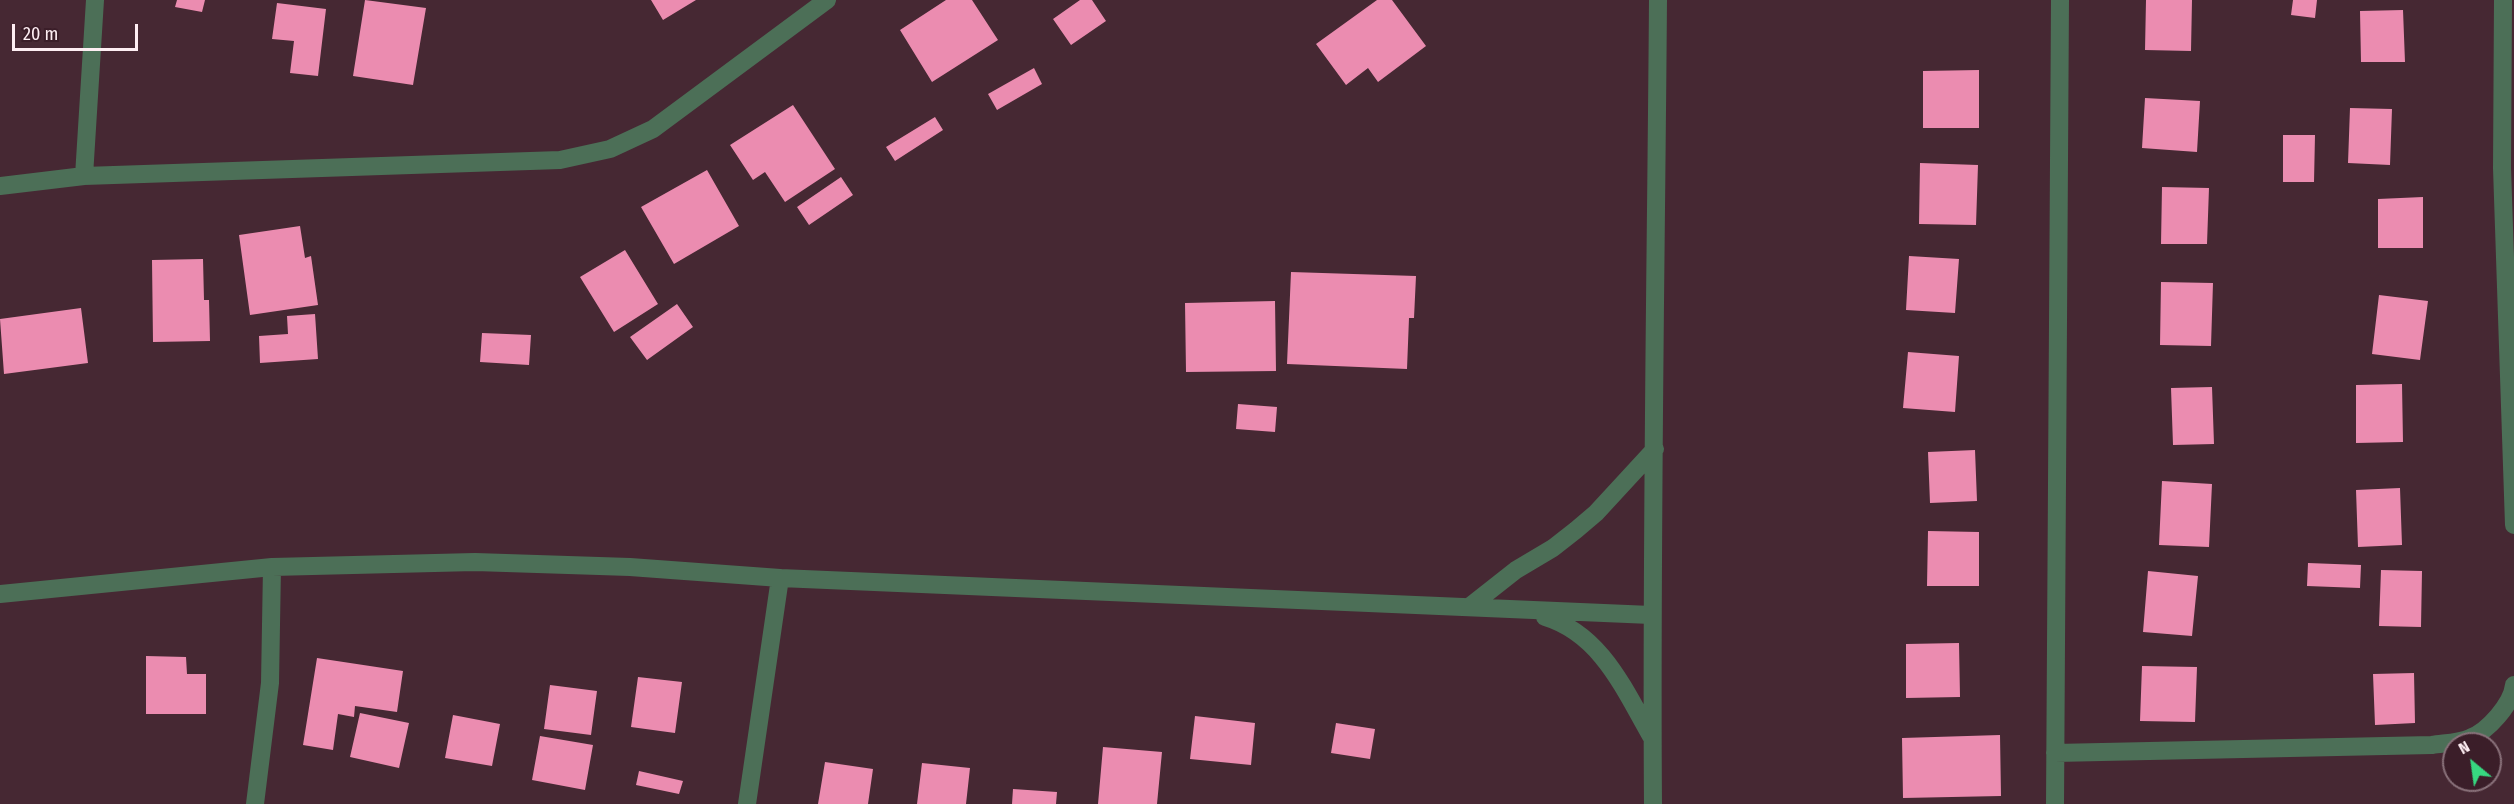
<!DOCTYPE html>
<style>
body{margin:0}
#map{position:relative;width:2514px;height:804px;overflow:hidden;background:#462833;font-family:"Fira Sans Condensed",sans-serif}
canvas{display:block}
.north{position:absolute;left:2442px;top:732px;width:60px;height:60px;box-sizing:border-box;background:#3b1e29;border:2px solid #89717a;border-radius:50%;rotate:331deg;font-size:16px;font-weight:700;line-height:24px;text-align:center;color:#feeef3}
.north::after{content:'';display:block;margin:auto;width:21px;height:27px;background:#37d880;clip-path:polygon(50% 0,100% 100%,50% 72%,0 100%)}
.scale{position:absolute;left:12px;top:24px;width:126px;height:27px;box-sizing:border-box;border:3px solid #feeef3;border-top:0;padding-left:8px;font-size:18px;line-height:21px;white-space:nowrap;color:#feeef3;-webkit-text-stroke:4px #3b1e29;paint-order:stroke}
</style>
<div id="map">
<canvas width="2514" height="804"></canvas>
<div class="north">N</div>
<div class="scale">20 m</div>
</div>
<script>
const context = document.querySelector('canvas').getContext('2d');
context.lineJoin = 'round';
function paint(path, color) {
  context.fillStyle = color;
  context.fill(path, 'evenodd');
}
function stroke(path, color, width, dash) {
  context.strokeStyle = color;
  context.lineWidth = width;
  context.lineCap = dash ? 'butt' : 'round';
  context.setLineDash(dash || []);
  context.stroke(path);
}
paint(new Path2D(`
 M 177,0 L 205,0 L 202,12 L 175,7 Z
 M 365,0 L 426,8 L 413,85 L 353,76 Z
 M 651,0 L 696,0 L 663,20 Z
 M 946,0 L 972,0 L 998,40 L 932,82 L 900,30 Z
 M 1080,0 L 1092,0 L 1106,21 L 1071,45 L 1053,19 Z
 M 1377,0 L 1392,0 L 1426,46 L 1378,82 L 1368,68 L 1346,85 L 1316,44 Z
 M 2146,0 L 2192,0 L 2191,51 L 2145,50 Z
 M 2293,0 L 2317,0 L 2315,18 L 2291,15 Z
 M 277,3 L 326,9 L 318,76 L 290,73 L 294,41 L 272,39 Z
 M 2403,10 L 2405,62 L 2361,62 L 2360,11 Z
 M 1034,68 L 1042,84 L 997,110 L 988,94 Z
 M 1979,70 L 1979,128 L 1923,128 L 1923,71 Z
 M 2145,98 L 2200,101 L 2197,152 L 2142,148 Z
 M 793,105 L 835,169 L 785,202 L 765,172 L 753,180 L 730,145 Z
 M 2350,108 L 2392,109 L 2390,165 L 2348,163 Z
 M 935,117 L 943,130 L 895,161 L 886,147 Z
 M 2283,135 L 2315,135 L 2314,182 L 2283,182 Z
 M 1920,163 L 1978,165 L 1976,225 L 1919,224 Z
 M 707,170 L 739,226 L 674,264 L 641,207 Z
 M 841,177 L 853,195 L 809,225 L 797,207 Z
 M 2162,187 L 2209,188 L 2207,244 L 2161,244 Z
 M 2423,197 L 2423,248 L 2378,248 L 2378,199 Z
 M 300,226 L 305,258 L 311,256 L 318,305 L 250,315 L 239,235 Z
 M 625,250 L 658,304 L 614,332 L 580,277 Z
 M 1909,256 L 1959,259 L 1955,313 L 1906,310 Z
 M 203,259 L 204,300 L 209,300 L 210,341 L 153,342 L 152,260 Z
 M 1291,272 L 1416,276 L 1414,318 L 1409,318 L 1407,369 L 1287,364 Z
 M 2161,282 L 2213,283 L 2211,346 L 2160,345 Z
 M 2379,295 L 2428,301 L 2420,360 L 2372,354 Z
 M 1275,301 L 1276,371 L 1186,372 L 1185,303 Z
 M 677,304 L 693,327 L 647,360 L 630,337 Z
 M 81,308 L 88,363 L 4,374 L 0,319 Z
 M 315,314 L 318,359 L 260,363 L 259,336 L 288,334 L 287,316 Z
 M 482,333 L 531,335 L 529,365 L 480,362 Z
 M 1908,352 L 1959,356 L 1955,412 L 1903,408 Z
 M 2402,384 L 2403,442 L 2356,443 L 2356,385 Z
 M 2212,387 L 2214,444 L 2173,445 L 2171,388 Z
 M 1238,404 L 1277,407 L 1275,432 L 1236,429 Z
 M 1975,450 L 1977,501 L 1930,503 L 1928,452 Z
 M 2162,481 L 2212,484 L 2209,547 L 2159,545 Z
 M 2400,488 L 2402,545 L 2358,547 L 2356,490 Z
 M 1928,531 L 1979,532 L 1979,586 L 1927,586 Z
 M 2308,563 L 2361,565 L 2360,588 L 2307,586 Z
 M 2381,570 L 2422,571 L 2421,627 L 2379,626 Z
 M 2148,571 L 2198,576 L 2192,636 L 2143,632 Z
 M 1959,643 L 1960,697 L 1906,698 L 1906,644 Z
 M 146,656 L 186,657 L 187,674 L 206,674 L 206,714 L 146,714 Z
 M 317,658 L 403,671 L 397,712 L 355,706 L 354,717 L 338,714 L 333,750 L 303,745 Z
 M 2142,666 L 2197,667 L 2195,722 L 2140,721 Z
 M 2414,673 L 2415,723 L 2375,725 L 2373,674 Z
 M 638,677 L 682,682 L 675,733 L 631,727 Z
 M 550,685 L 597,691 L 591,735 L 544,729 Z
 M 360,713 L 409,723 L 399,768 L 350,757 Z
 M 453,715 L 500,724 L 492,766 L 445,758 Z
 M 1195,716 L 1255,723 L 1251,765 L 1190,759 Z
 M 1336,723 L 1375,729 L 1370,759 L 1331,753 Z
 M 2000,735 L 2001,796 L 1903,798 L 1902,738 Z
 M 540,736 L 593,745 L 585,790 L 532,780 Z
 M 1103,747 L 1162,752 L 1157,804 L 1098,804 Z
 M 825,762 L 873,769 L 868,804 L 818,804 Z
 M 922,763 L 970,768 L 966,804 L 917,804 Z
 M 639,771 L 683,781 L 679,794 L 636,785 Z
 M 1013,789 L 1057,792 L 1056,804 L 1012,804 Z`), '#eb8cb0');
stroke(new Path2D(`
 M 2503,0 L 2502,168 L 2514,525
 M 84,176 L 95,0
 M 0,186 L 84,176 L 560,160 L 610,149 L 653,129 L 827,0
 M 0,594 L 272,567 L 475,562 L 630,567 L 780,578 L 1651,615
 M 1469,607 L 1516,570 L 1553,548 L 1576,530 L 1596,513 L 1655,449
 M 1545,617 C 1601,634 1624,689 1651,736
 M 2055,753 L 2432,745 C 2444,743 2458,743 2470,738 C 2488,731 2512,704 2514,685
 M 255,804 L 270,683 L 272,567
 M 747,804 L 780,578
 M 1653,804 C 1651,536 1656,268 1658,0
 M 2055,804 L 2060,0`), '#4c6f57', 18);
</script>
